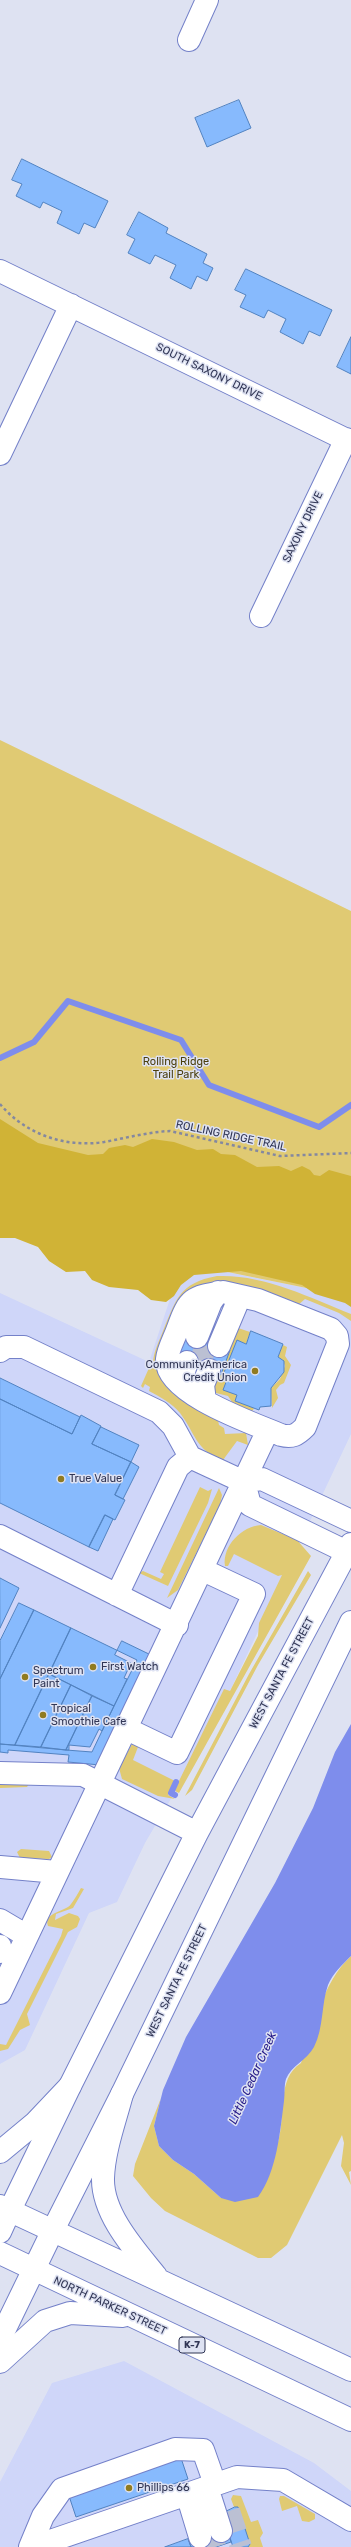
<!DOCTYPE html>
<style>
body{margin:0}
canvas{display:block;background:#dee2f2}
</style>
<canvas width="351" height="2547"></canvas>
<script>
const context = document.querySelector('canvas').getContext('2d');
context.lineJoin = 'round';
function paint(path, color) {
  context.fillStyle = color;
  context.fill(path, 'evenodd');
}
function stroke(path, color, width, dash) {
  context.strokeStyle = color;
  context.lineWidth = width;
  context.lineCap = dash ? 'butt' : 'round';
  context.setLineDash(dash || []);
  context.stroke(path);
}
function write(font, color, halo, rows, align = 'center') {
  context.font = font + ' Rubik,sans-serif';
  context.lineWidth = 3;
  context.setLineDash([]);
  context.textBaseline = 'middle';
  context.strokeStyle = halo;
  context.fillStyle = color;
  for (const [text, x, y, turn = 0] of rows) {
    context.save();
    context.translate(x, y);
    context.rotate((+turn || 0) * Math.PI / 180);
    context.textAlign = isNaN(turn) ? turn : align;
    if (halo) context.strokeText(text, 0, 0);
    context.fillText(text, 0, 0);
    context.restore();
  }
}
paint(new Path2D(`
 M 182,1263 L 351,1297 L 351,1434 L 213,1727 L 145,1843 L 117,1902 L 89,1913 L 25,2050 L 0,2064 L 0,1293 L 149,1362 Z
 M 124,2361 L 314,2463 L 351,2491 L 351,2547 L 0,2547 L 0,2482 L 52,2383 Z`), '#cfd6f9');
paint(new Path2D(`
 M 0,740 L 351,911 L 351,1297 L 0,1226 Z
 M 217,1276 C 263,1274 309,1297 351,1314 L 351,1321 L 339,1313 L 305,1299 L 297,1306 L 202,1286 L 191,1405 L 218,1420 L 219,1425 L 224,1428 L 225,1434 L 246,1433 L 248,1445 L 237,1441 L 223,1460 C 195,1450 196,1434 180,1413 C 172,1403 160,1397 149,1391 L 150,1387 L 145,1384 L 143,1388 L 141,1386 L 149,1368 L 153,1364 C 153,1352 159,1342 163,1331 C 176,1300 179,1283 217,1276 Z
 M 238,1328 L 250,1332 L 246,1344 L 237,1340 L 224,1374 L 228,1377 L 223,1390 L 237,1395 L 235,1401 L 254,1408 L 252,1412 L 234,1405 L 228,1396 L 212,1392 Z
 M 283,1345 L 287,1347 L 285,1356 L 291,1365 L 284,1383 L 280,1385 L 276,1390 L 278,1398 L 272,1408 L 271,1388 L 280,1379 L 285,1366 L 283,1360 L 278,1357 Z
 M 200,1487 L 208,1491 L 212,1489 L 208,1503 L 168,1586 L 139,1573 L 143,1571 L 161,1579 L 164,1574 L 160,1572 Z
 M 219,1488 L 222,1495 L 220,1505 L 178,1590 L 167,1598 Z
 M 261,1525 L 297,1540 L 311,1556 L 179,1793 L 175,1791 L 178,1783 L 224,1689 L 230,1691 L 258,1636 L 259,1623 L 282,1575 L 278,1576 L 234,1554 L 228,1566 L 225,1566 C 222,1546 242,1526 261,1525 Z
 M 308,1571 L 311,1575 L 258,1665 L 192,1790 L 185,1796 L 249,1674 Z
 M 132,1744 L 138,1747 L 133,1760 L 175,1781 L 168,1795 L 175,1799 L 158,1796 L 122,1779 L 119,1768 Z
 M 0,1780 L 29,1784 L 27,1787 L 0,1788 Z
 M 21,1849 L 49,1851 L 52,1857 L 49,1859 L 20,1858 L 17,1852 Z
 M 81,1888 L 84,1889 L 73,1908 L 56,1914 L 55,1920 L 69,1913 L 78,1916 L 80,1919 L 77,1927 L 68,1932 L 27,2014 L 30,2025 L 20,2030 L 8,2049 L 0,2051 L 0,2044 L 6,2045 L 61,1936 L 63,1929 L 48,1926 C 43,1912 66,1912 71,1904 C 75,1899 78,1893 81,1888 Z
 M 351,1956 L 351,2171 L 349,2172 L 351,2185 L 341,2166 L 344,2143 L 342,2135 L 287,2245 L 271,2258 L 258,2258 L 165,2211 L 151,2198 L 133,2176 L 135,2164 L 161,2098 L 154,2126 L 159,2146 L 173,2160 L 194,2174 L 221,2198 C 230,2189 276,2151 278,2142 C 286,2117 276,2079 301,2063 C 314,2027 322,1983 351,1956 Z
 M 233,2495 L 241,2496 L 251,2522 L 258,2520 L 263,2533 L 260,2538 L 263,2547 L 248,2547 L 250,2544 L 238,2508 L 234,2507 L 231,2499 Z
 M 280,2496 L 284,2496 L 315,2514 L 315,2519 L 309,2522 L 302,2521 L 297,2506 L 282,2511 L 279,2499 Z`), '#e0ca73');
paint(new Path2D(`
 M 0,1119 L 38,1143 L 88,1155 L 103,1154 L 109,1148 L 125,1145 L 133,1147 L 152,1139 L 174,1142 L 197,1150 L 213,1149 L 221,1154 L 235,1155 L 257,1167 L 279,1166 L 291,1171 L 302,1166 L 310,1170 L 314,1175 L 320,1176 L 329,1170 L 351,1176 L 351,1307 L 345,1303 L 315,1294 L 302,1285 L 241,1271 L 194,1275 L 181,1285 L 174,1296 L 166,1302 L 151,1300 L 138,1290 L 109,1287 L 92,1280 L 85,1271 L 66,1272 L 49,1261 L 38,1247 L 15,1238 L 0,1238 Z`), '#d0b336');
paint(new Path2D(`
 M 351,1724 L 351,1956 C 342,1965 333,1973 328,1985 C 321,2005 324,2027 314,2047 C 307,2060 291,2066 286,2079 C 284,2085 285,2094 284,2101 C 280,2132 277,2171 258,2197 L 235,2202 L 221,2198 L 194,2174 L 173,2160 L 159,2146 L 154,2126 L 163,2090 L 186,2037 L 275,1883 L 313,1808 L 335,1752 Z`), '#7e8dec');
stroke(new Path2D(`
 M 0,1058 L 34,1042 L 68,1001 L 181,1040 L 209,1085 L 319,1127 L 351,1105
 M 175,1795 L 171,1793 L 176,1782`), '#7e8dec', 6);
const building = new Path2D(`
 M 239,100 L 251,128 L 207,147 L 195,118 Z
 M 22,159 L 108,201 L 95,228 L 84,223 L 79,234 L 57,223 L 62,211 L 43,202 L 40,208 L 16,196 L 22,184 L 12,180 Z
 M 139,212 L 168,228 L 166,233 L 207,254 L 203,263 L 213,268 L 207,281 L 197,276 L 191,289 L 170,278 L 176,265 L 155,255 L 150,264 L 128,253 L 135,239 L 127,235 Z
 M 246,269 L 332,310 L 320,336 L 309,331 L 303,344 L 280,332 L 286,319 L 268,310 L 264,318 L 240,307 L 246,295 L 235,290 Z
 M 351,337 L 351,374 L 337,367 Z
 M 251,1331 L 283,1344 L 278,1357 L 284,1361 L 284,1372 L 271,1388 L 271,1406 L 260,1407 L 259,1410 L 235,1401 L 237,1395 L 223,1390 L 228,1377 L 223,1375 L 237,1340 L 246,1344 Z
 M 184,1332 L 230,1350 L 221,1375 L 175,1357 Z
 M 0,1378 L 80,1417 L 72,1434 L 0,1399 Z
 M 0,1399 L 72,1434 L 81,1415 L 101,1426 L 92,1444 L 131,1462 L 115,1495 L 125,1500 L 115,1520 L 105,1515 L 89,1547 L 0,1503 Z
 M 101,1427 L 139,1445 L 131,1462 L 92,1444 Z
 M 131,1462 L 139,1467 L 123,1499 L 115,1495 Z
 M 105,1515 L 113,1519 L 98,1551 L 89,1547 Z
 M 0,1578 L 19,1588 L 0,1628 Z
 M 19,1603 L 34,1610 L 0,1679 L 0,1641 Z
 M 34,1610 L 71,1628 L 15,1745 L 0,1744 L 0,1679 Z
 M 71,1628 L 137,1660 L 114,1706 L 49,1674 Z
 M 122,1641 L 153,1656 L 100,1765 L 68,1762 L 69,1755 L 8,1750 L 8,1753 L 0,1752 L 0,1744 L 66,1750 L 69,1750 L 69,1745 L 90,1747 L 99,1729 L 102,1731 L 127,1679 L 124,1678 L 131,1663 L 115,1655 Z
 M 49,1674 L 71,1685 L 41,1747 L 15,1745 Z
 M 71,1685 L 92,1696 L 66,1750 L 41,1747 Z
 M 92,1696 L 114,1706 L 102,1731 L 92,1752 L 66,1750 Z
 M 181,2458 L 188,2479 L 76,2517 L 69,2496 Z
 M 235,2507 L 238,2507 L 250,2544 L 248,2547 L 233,2547 L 223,2516 L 223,2513 Z
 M 227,2528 L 231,2542 L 216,2547 L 191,2547 L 189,2541 Z
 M 188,2539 L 191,2547 L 165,2547 Z`);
paint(building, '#87bafd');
stroke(building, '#5283c1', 1);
stroke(new Path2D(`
 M 198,1366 L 208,1342
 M 229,2511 L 241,2547
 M 211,2534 L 215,2547`), '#bbc0d3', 22, [22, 11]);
const minor = new Path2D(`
 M 189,40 L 207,0
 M 0,271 L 351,442
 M 0,454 L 71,305
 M 261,616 L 346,439
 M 223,1292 L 258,1300 L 331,1329 L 337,1336 L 338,1344 L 305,1427 C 297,1435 292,1438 281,1435 C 255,1424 163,1393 167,1359 C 168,1349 175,1337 178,1328 C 189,1297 193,1297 223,1292 Z
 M 197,1337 L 211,1302 L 218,1292
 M 219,1346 L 238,1301 L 244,1297
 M 0,1351 L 6,1347 L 24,1347 L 159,1412 L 173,1426 L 190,1457 L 244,1482 L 262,1479 L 351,1521
 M 185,1388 L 184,1371 L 187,1362
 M 205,1401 L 203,1385 L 209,1370
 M 244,1482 L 250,1505 L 351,1554
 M 0,1536 L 177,1625
 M 117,1595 L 178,1467 L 190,1457
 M 127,1729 L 177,1753 L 254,1594 L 203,1570
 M 0,1773 L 83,1775 L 197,1833
 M 0,1867 L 57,1872
 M 0,1920 L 27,1936
 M 0,1946 L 0,1952
 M 0,1993 L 268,1430
 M 10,2210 L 70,2086 L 197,1833 L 351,1544
 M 53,2230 L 122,2094 L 351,1622
 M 207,2487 L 221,2531
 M 187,2494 L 200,2537
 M 30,2547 L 43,2516 L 62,2489 L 175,2449 L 203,2450 L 215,2484
 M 33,2547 L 237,2477 L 283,2480 L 351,2520`);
const major = new Path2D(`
 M 0,2232 L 10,2210
 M 0,2339 L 53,2230`);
const highway = new Path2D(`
 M 122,2094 C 115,2121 104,2150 103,2178 C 102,2214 135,2250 156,2276
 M 0,2152 L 35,2123 L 70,2086
 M 0,2206 L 351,2370
 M 0,2253 L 351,2420
 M 0,2362 L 45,2321 L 70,2313 L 123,2316`);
stroke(minor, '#7481c9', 24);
stroke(major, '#7481c9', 24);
stroke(highway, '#7481c9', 24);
stroke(new Path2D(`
 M 0,1104 C 25,1134 65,1148 104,1142 C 126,1138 148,1132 170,1131 L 280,1156 L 351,1153`), '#8488a0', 2.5, [3, 3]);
stroke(minor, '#fff', 22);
stroke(major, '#fff', 22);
stroke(highway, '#fff', 22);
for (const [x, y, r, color] of [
 [255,1371,4,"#907b21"],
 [61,1479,4,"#907b21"],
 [93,1667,4,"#907b21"],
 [25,1677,4,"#907b21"],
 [43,1715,4,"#907b21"],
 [129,2488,4,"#907b21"]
]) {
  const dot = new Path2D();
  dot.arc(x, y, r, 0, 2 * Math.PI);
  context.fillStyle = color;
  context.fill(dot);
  stroke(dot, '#dee2f2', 1.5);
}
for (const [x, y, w] of [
 [192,2345,26]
]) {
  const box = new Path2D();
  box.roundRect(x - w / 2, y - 8, w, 16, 3);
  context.fillStyle = '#dee2f2';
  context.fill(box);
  stroke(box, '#313655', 1);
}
write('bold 10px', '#313655', null, [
 ["K-7",192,2345]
]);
write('11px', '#313655', '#dee2f2', [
 ["SOUTH SAXONY DRIVE",209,372,26],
 ["SAXONY DRIVE",303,527,-64],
 ["ROLLING RIDGE TRAIL",231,1136,12],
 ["WEST SANTA FE STREET",282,1673,-62],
 ["WEST SANTA FE STREET",177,1981,-64],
 ["NORTH PARKER STREET",110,2306,25]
]);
write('11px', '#4b3f0c', '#dee2f2', [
 ["Rolling Ridge",176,1062],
 ["Trail Park",176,1075]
]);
write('11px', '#313655', '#dee2f2', [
 ["CommunityAmerica",247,1365,"right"],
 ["Credit Union",247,1378,"right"],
 ["True Value",69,1479],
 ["First Watch",101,1667],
 ["Spectrum",33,1671],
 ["Paint",33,1684],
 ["Tropical",51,1709],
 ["Smoothie Cafe",51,1722],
 ["Phillips 66",137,2488]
], 'left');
write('italic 12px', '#241988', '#dee2f2', [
 ["Little Cedar Creek",253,2078,-66]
]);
</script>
